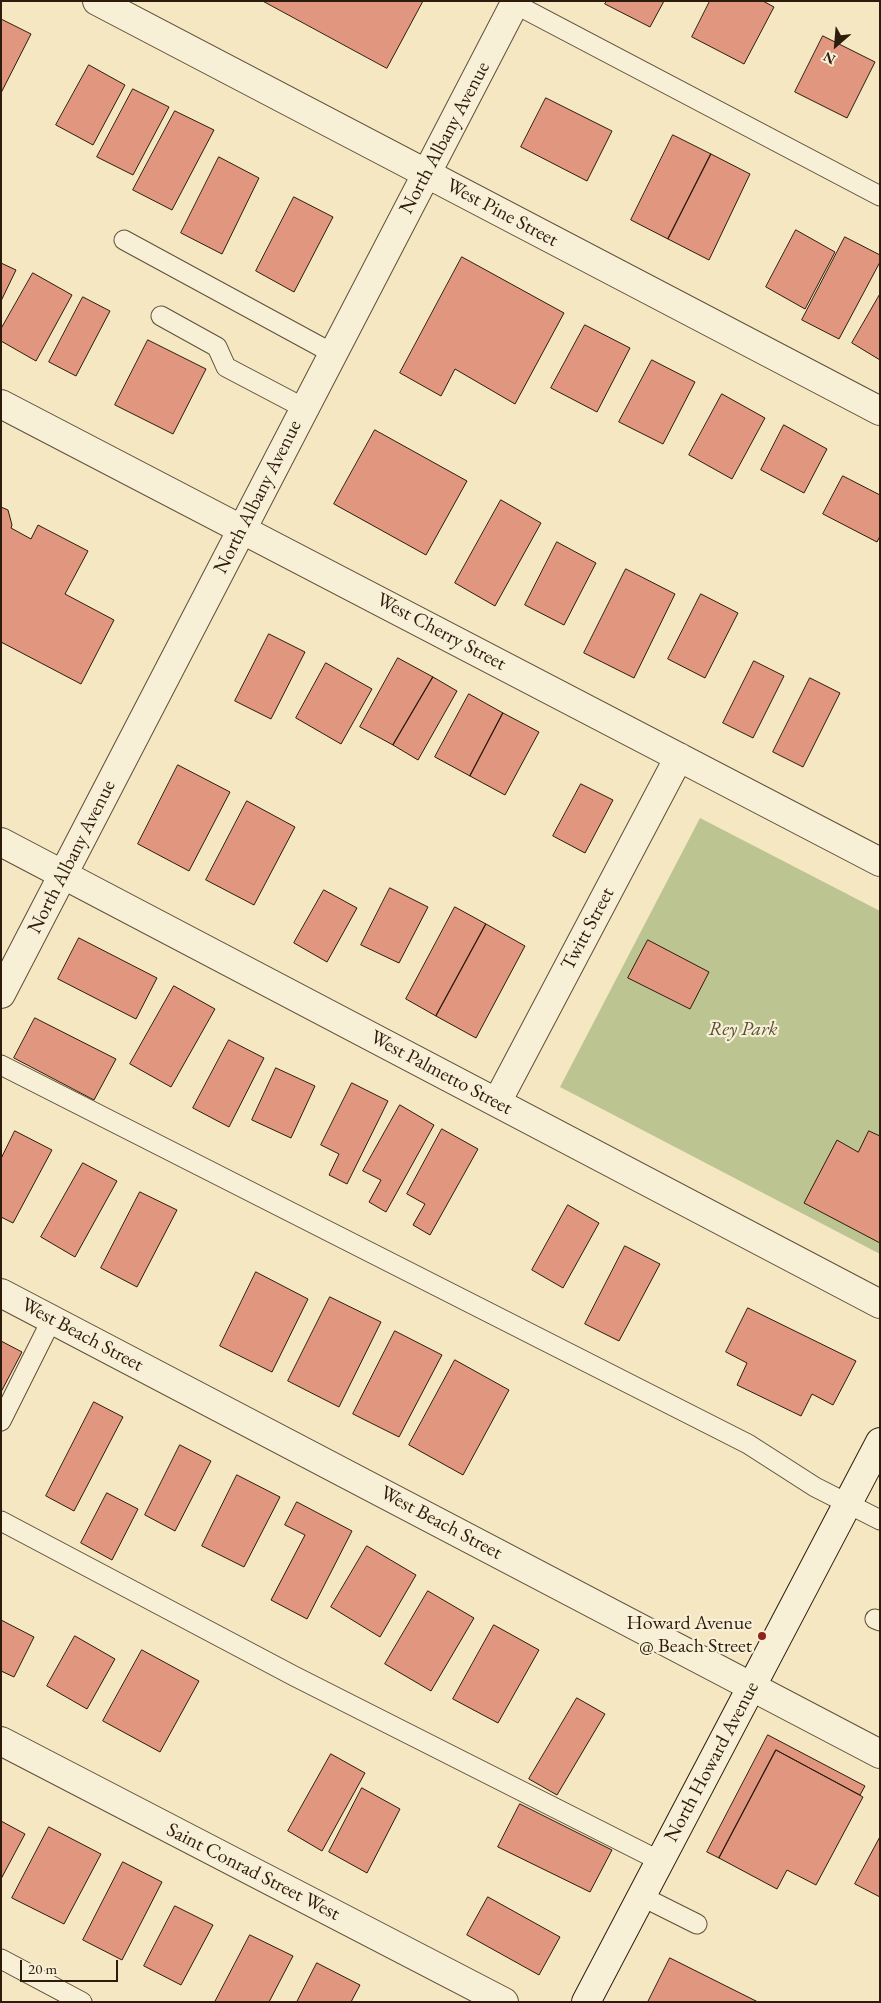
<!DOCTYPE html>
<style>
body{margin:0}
#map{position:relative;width:881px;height:2003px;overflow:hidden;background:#f4e7c1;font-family:"EB Garamond",serif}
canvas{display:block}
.frame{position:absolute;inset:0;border:2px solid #2d1c0c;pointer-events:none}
.north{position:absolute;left:811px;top:20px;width:50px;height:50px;-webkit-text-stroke:4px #f8efd7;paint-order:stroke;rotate:207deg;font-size:14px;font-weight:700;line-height:20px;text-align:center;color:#2d1c0c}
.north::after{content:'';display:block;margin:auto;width:18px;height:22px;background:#2d1c0c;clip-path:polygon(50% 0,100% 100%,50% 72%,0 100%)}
.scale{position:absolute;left:20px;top:1960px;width:98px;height:22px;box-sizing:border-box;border:2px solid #2d1c0c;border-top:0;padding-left:6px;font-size:15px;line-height:18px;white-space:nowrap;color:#2d1c0c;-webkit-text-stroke:4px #f8efd7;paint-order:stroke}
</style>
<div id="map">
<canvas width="881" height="2003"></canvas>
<div class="frame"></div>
<div class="north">N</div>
<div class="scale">20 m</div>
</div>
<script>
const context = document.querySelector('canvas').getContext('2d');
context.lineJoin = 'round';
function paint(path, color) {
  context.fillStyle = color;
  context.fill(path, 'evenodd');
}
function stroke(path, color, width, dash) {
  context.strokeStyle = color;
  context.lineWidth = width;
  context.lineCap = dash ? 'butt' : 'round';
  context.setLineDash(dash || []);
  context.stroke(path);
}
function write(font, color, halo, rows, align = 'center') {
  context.font = font + ' "EB Garamond",serif';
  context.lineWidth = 4.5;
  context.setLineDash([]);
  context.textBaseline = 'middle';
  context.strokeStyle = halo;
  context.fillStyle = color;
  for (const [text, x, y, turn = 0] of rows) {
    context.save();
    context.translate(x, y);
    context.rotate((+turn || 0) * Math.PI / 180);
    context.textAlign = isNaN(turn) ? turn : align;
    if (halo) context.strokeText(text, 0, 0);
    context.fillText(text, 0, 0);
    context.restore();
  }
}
paint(new Path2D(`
 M 700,818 L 880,911 L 880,1254 L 560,1087 Z`), '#bcc592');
const building = new Path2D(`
 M 263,1 L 423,1 L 387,68 Z
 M 607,1 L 664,1 L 650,27 L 605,4 Z
 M 710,1 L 763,1 L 774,7 L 744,64 L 692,37 Z
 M 1,19 L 31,34 L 1,93 Z
 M 823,36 L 875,62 L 847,118 L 795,92 Z
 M 89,65 L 125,85 L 93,145 L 56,125 Z
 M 133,89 L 169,107 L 133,175 L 97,157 Z
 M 546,98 L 612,131 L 587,181 L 521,147 Z
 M 175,111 L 214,130 L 172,210 L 133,190 Z
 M 673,135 L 711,154 L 668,239 L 631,220 Z
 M 711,154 L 750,174 L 709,260 L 668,239 Z
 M 219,157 L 259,178 L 222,254 L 181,233 Z
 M 294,197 L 333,217 L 294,292 L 256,271 Z
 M 796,230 L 835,252 L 805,309 L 766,287 Z
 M 845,237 L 880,255 L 880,262 L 839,339 L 802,320 Z
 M 462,257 L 564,313 L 515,404 L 455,369 L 441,396 L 400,373 Z
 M 1,263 L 16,270 L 1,301 Z
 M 33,273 L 72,295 L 36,361 L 1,341 L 1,329 Z
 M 880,294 L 880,360 L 852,343 Z
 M 83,297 L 110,311 L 76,376 L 49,362 Z
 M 585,325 L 630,348 L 597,412 L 551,388 Z
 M 148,340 L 206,369 L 173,434 L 115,405 Z
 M 652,360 L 695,382 L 663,444 L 619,422 Z
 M 722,394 L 765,418 L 732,479 L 689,455 Z
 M 784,425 L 827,449 L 804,493 L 761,470 Z
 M 375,430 L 467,481 L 426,555 L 334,504 Z
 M 843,476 L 880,495 L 880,536 L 877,542 L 823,514 Z
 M 501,500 L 541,523 L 495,606 L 455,583 Z
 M 1,507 L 8,510 L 12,525 L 11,528 L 31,539 L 38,525 L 88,551 L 65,594 L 114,620 L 81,684 L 1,642 Z
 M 557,542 L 596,563 L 564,625 L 525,605 Z
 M 626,569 L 675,594 L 634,678 L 584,653 Z
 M 701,594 L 738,613 L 705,678 L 668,659 Z
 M 269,634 L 305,652 L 271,719 L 235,701 Z
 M 398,658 L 433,677 L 393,745 L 360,727 Z
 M 754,661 L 784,676 L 753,738 L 723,723 Z
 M 326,663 L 372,689 L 341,744 L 296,718 Z
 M 433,677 L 457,691 L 418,760 L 393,745 Z
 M 810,678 L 840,693 L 803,767 L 773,752 Z
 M 469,694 L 503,713 L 470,776 L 435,757 Z
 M 503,713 L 539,732 L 505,795 L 470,776 Z
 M 178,765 L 230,792 L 189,871 L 138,844 Z
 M 581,784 L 613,800 L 585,853 L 553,836 Z
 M 247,801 L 295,827 L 254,905 L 206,880 Z
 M 390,888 L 428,907 L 399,963 L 361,945 Z
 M 324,890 L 357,908 L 327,962 L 294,943 Z
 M 455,907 L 486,924 L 436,1016 L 406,999 Z
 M 486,924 L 525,946 L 476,1038 L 436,1016 Z
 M 79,938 L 157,978 L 136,1019 L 58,979 Z
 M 648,940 L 709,972 L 690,1009 L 628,978 Z
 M 174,986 L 215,1009 L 171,1087 L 130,1064 Z
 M 35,1018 L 116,1059 L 94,1100 L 14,1058 Z
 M 229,1040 L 264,1058 L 229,1127 L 193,1108 Z
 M 276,1068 L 315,1086 L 291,1138 L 252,1120 Z
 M 352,1083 L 388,1101 L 347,1184 L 329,1175 L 339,1154 L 321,1145 Z
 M 400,1105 L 434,1125 L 386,1212 L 369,1202 L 381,1180 L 363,1171 Z
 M 442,1129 L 478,1149 L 430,1235 L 413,1225 L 425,1204 L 407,1194 Z
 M 15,1131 L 52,1150 L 13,1223 L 1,1217 L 1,1159 Z
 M 869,1131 L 880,1136 L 880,1243 L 804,1203 L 837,1140 L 858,1152 Z
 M 83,1163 L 117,1181 L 75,1257 L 41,1237 Z
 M 140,1192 L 177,1210 L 137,1287 L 101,1268 Z
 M 568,1205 L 599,1223 L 563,1288 L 532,1270 Z
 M 625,1246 L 660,1264 L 619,1341 L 585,1324 Z
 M 256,1272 L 308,1299 L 272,1372 L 220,1346 Z
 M 330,1297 L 381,1322 L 339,1407 L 288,1381 Z
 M 748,1308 L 856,1361 L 833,1405 L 812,1394 L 801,1416 L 737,1385 L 747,1363 L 726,1352 Z
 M 395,1331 L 442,1355 L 399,1437 L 353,1414 Z
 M 1,1341 L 22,1352 L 1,1392 Z
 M 455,1360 L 509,1390 L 463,1475 L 409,1445 Z
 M 94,1402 L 123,1417 L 74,1511 L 46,1496 Z
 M 180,1445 L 211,1461 L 175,1531 L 145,1515 Z
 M 237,1475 L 280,1497 L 244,1567 L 202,1546 Z
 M 107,1493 L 138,1509 L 112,1560 L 81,1543 Z
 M 297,1502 L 352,1531 L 307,1619 L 271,1600 L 305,1535 L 285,1525 Z
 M 367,1546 L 416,1575 L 380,1637 L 331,1607 Z
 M 428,1591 L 474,1618 L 431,1691 L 385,1664 Z
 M 1,1620 L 34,1637 L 14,1677 L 1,1671 Z
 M 494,1625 L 539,1650 L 498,1723 L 453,1699 Z
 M 75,1636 L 115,1659 L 87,1709 L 47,1686 Z
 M 142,1650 L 199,1681 L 160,1752 L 103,1721 Z
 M 577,1698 L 605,1714 L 557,1795 L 529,1779 Z
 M 768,1735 L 865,1786 L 860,1795 L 776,1750 L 719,1858 L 707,1852 Z
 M 776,1750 L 863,1797 L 816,1885 L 787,1870 L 777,1889 L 719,1858 Z
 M 331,1754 L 365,1773 L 322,1851 L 288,1831 Z
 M 362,1788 L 400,1809 L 367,1873 L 329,1852 Z
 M 520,1804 L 612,1850 L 590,1892 L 498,1847 Z
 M 1,1821 L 25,1834 L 1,1879 Z
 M 49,1827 L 101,1854 L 64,1924 L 12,1898 Z
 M 880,1837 L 880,1897 L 855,1884 Z
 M 123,1862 L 162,1882 L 122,1960 L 83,1940 Z
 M 488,1897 L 560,1937 L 539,1975 L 467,1935 Z
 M 175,1906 L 213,1925 L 181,1985 L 144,1966 Z
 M 250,1935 L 293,1956 L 269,2002 L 215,2002 Z
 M 670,1958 L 758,2002 L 648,2002 Z
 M 317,1963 L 360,1985 L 351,2002 L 297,2002 Z`);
paint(building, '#e19680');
stroke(building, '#2d1c0c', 1);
const service = new Path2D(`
 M 515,4 L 880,196
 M 124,240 L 332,353
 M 161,316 L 217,347 L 226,367 L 304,408
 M 1,1065 L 748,1444 L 815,1487 L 880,1520
 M 1,1421 L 52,1319
 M 1,1521 L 294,1676 L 660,1861
 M 875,1619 L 880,1621
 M 641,1896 L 697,1924
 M 1,1959 L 82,2002`);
const minor = new Path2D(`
 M 97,1 L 880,411
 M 1,404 L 880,862
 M 1,842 L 880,1304
 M 1,994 L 516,1
 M 497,1102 L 679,757
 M 1,1293 L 880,1754
 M 1,1741 L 504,2002`);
const secondary = new Path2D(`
 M 586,2002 L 880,1442`);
stroke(service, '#5f4f39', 21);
stroke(minor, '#5f4f39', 30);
stroke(secondary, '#2d1c0c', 30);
stroke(service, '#f8efd7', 19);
stroke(minor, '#f8efd7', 28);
stroke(secondary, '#f8efd7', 28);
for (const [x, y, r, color] of [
 [762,1636,5,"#8f2418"]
]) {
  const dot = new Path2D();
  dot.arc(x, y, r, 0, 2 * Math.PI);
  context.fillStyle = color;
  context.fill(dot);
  stroke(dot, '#f8efd7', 2);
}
write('20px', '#2d1c0c', '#f8efd7', [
 ["North Albany Avenue",445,138,-62],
 ["West Pine Street",502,213,28],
 ["North Albany Avenue",258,497,-63],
 ["West Cherry Street",441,632,28],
 ["North Albany Avenue",72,857,-63],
 ["Twitt Street",588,929,-62],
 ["West Palmetto Street",441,1073,28],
 ["West Beach Street",82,1335,28],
 ["West Beach Street",441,1523,28],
 ["North Howard Avenue",712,1762,-62],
 ["Saint Conrad Street West",253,1872,27]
]);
write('italic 20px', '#584f34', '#f8efd7', [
 ["Rey Park",743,1030]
]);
write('20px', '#2d1c0c', '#f8efd7', [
 ["Howard Avenue",752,1624],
 ["@ Beach Street",752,1647]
], 'right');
</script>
